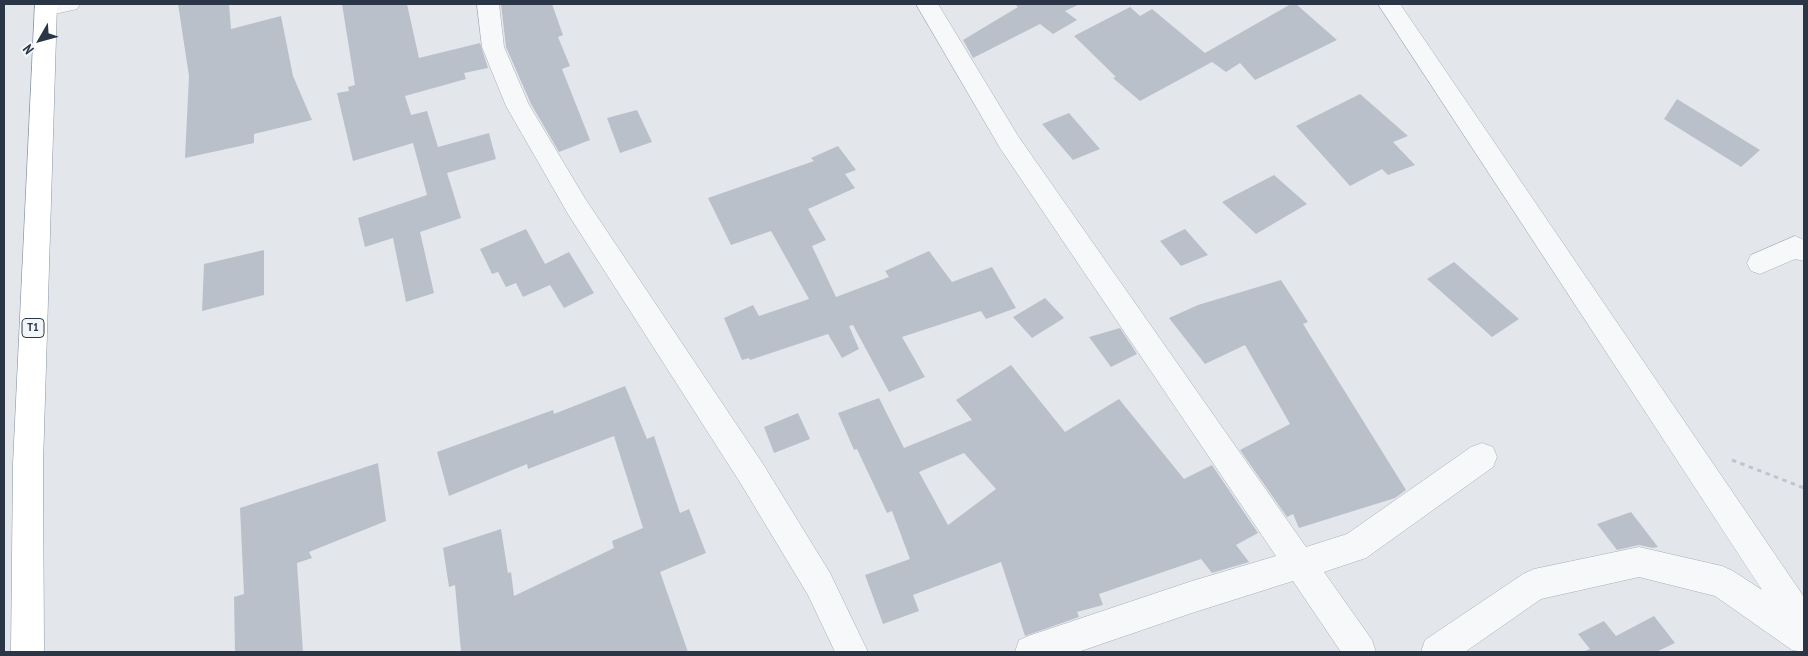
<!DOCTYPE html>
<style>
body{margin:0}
#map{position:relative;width:1808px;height:656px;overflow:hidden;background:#e3e7ec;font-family:"PT Sans Narrow",sans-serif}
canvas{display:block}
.frame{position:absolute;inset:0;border:5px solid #2a3545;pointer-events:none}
.north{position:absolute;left:15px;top:15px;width:50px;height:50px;-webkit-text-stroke:4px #f3f6f9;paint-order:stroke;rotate:232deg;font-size:14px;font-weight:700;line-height:20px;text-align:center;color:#2a3545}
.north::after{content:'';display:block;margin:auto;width:18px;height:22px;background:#2a3545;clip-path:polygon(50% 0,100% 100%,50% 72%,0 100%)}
</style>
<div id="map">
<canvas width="1808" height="656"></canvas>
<div class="frame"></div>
<div class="north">N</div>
</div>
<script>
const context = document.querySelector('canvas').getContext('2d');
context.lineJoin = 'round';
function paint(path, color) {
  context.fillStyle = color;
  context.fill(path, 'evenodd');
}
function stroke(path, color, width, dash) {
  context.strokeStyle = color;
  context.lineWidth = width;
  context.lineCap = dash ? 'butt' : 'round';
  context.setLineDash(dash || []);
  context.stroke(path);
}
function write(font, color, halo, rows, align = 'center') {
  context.font = font + ' "PT Sans Narrow",sans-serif';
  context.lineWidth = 4.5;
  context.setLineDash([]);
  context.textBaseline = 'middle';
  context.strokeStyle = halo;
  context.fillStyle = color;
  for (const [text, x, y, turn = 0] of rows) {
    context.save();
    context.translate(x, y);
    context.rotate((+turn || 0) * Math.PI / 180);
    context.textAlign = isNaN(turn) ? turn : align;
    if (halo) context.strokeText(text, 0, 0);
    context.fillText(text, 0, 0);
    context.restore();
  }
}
paint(new Path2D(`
 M 178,4 L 229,4 L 231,29 L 281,16 L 293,76 L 312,120 L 254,134 L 254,143 L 185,158 L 189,76 Z
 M 342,4 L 407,4 L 419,58 L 480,43 L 488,68 L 464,73 L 466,79 L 405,96 L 411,115 L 427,111 L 438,147 L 489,133 L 496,159 L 447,173 L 461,218 L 420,232 L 434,293 L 406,302 L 393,238 L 365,247 L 358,218 L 427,195 L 413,143 L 353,161 L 337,93 L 349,91 L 348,87 L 355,85 Z
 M 501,4 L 552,4 L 563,35 L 558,37 L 570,66 L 562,69 L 590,140 L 559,152 L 531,104 L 506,47 Z
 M 1014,4 L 1080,4 L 1065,11 L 1077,20 L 1053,34 L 1040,24 L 973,58 L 963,40 L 1018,7 Z
 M 1291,4 L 1296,4 L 1337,40 L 1255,80 L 1240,63 L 1226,72 L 1212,62 L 1140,101 L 1113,78 L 1116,77 L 1074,36 L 1130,7 L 1140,16 L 1152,9 L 1205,53 Z
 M 1360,94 L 1408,136 L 1393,142 L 1415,165 L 1388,175 L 1382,169 L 1350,186 L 1296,126 Z
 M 1677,99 L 1760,150 L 1741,167 L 1664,119 Z
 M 637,110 L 652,142 L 620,153 L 607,118 Z
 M 1069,113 L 1100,149 L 1073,160 L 1042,124 Z
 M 838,146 L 856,170 L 845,174 L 855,188 L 808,209 L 826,240 L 812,246 L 836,297 L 889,277 L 885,271 L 929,251 L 952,282 L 992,267 L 1016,308 L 986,319 L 981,311 L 902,337 L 925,377 L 889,392 L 853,325 L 849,326 L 859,349 L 842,358 L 828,334 L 750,360 L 749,358 L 742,360 L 724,318 L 753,305 L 759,316 L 809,299 L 771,231 L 731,245 L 708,198 L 814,161 L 811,158 Z
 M 1274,175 L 1307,204 L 1256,234 L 1222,202 Z
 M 526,229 L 545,264 L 569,252 L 594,293 L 564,308 L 550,285 L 523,297 L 516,283 L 506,287 L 498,272 L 492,274 L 480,249 Z
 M 1185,229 L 1208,255 L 1181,266 L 1160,241 Z
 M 264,250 L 264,295 L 202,311 L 204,264 Z
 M 1454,262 L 1519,319 L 1492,337 L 1427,279 Z
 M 1281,280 L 1308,322 L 1303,324 L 1406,490 L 1395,498 L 1299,528 L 1293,514 L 1287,517 L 1240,450 L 1290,424 L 1245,345 L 1205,364 L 1169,318 L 1198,305 Z
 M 1045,298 L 1064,318 L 1032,338 L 1013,317 Z
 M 1120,328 L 1137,354 L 1111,367 L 1089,337 Z
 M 1011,365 L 1065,432 L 1119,399 L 1184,479 L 1212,465 L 1258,533 L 1236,545 L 1249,562 L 1212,573 L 1201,559 L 1099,594 L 1103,605 L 1077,612 L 1079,617 L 1025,636 L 1001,562 L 913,595 L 919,611 L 883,624 L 865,575 L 910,559 L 892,511 L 887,513 L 857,449 L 854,450 L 838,413 L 879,398 L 904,448 L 972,420 L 956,400 ZM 964,453 L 996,489 L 948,525 L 919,472 Z
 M 625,386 L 647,439 L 654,436 L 680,513 L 689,509 L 706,553 L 660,572 L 688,652 L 461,652 L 455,585 L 449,587 L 443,548 L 501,529 L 508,573 L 511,572 L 514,596 L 614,548 L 612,541 L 643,528 L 614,436 L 528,469 L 527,464 L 449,496 L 437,452 L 553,410 L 554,414 Z
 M 798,413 L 810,439 L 774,453 L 764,427 Z
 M 378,463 L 386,521 L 309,552 L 312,558 L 297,563 L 303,652 L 235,652 L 234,597 L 244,594 L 240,508 Z
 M 1631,512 L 1658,547 L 1653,548 L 1639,545 L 1617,550 L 1597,524 Z
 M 1654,616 L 1675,643 L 1656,652 L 1582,652 L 1590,649 L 1578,634 L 1604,621 L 1616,636 Z`), '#bac0ca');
const street = new Path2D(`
 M 38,4 L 80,4 L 77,9 L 46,16 L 38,14 L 35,9 Z
 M 477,4 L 499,4 L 504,47 L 529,105 L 586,200 L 763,464 L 830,573 L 868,652 L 835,652 L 808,595 L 741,484 L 568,214 L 506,106 L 482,47 Z
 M 916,4 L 938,4 L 1018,136 L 1306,547 L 1347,534 L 1471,447 L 1482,443 L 1493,447 L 1497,457 L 1493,467 L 1366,558 L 1324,572 L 1372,640 L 1376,652 L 1341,652 L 1293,581 L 1192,613 L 1078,652 L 1015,652 L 1019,640 L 1031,635 L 1192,581 L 1276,556 L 1000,148 Z
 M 1378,4 L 1400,4 L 1804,597 L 1804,652 L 1792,650 L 1715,596 L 1639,577 L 1541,599 L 1465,652 L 1421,652 L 1425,640 L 1523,574 L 1534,569 L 1639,547 L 1722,566 L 1733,571 L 1762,590 Z
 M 1795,236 L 1804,240 L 1804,261 L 1795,259 L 1760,274 L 1751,271 L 1747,263 L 1751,255 Z`);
const highway = new Path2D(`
 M 35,4 L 57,4 L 43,464 L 44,652 L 11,652 L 13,464 Z`);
stroke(street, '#a8aeb7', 1);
stroke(highway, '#8a95a3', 1);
stroke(new Path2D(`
 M 1732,460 L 1804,488`), '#c1c5cb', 3, [4.5, 4.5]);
paint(street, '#f6f8fa');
paint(highway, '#fff');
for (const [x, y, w] of [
 [33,328,22]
]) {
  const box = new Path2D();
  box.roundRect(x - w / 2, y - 9.5, w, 19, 4);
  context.fillStyle = '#f3f6f9';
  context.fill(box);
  stroke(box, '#2a3545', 1);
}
write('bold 12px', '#2a3545', null, [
 ["T1",33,328]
]);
</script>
